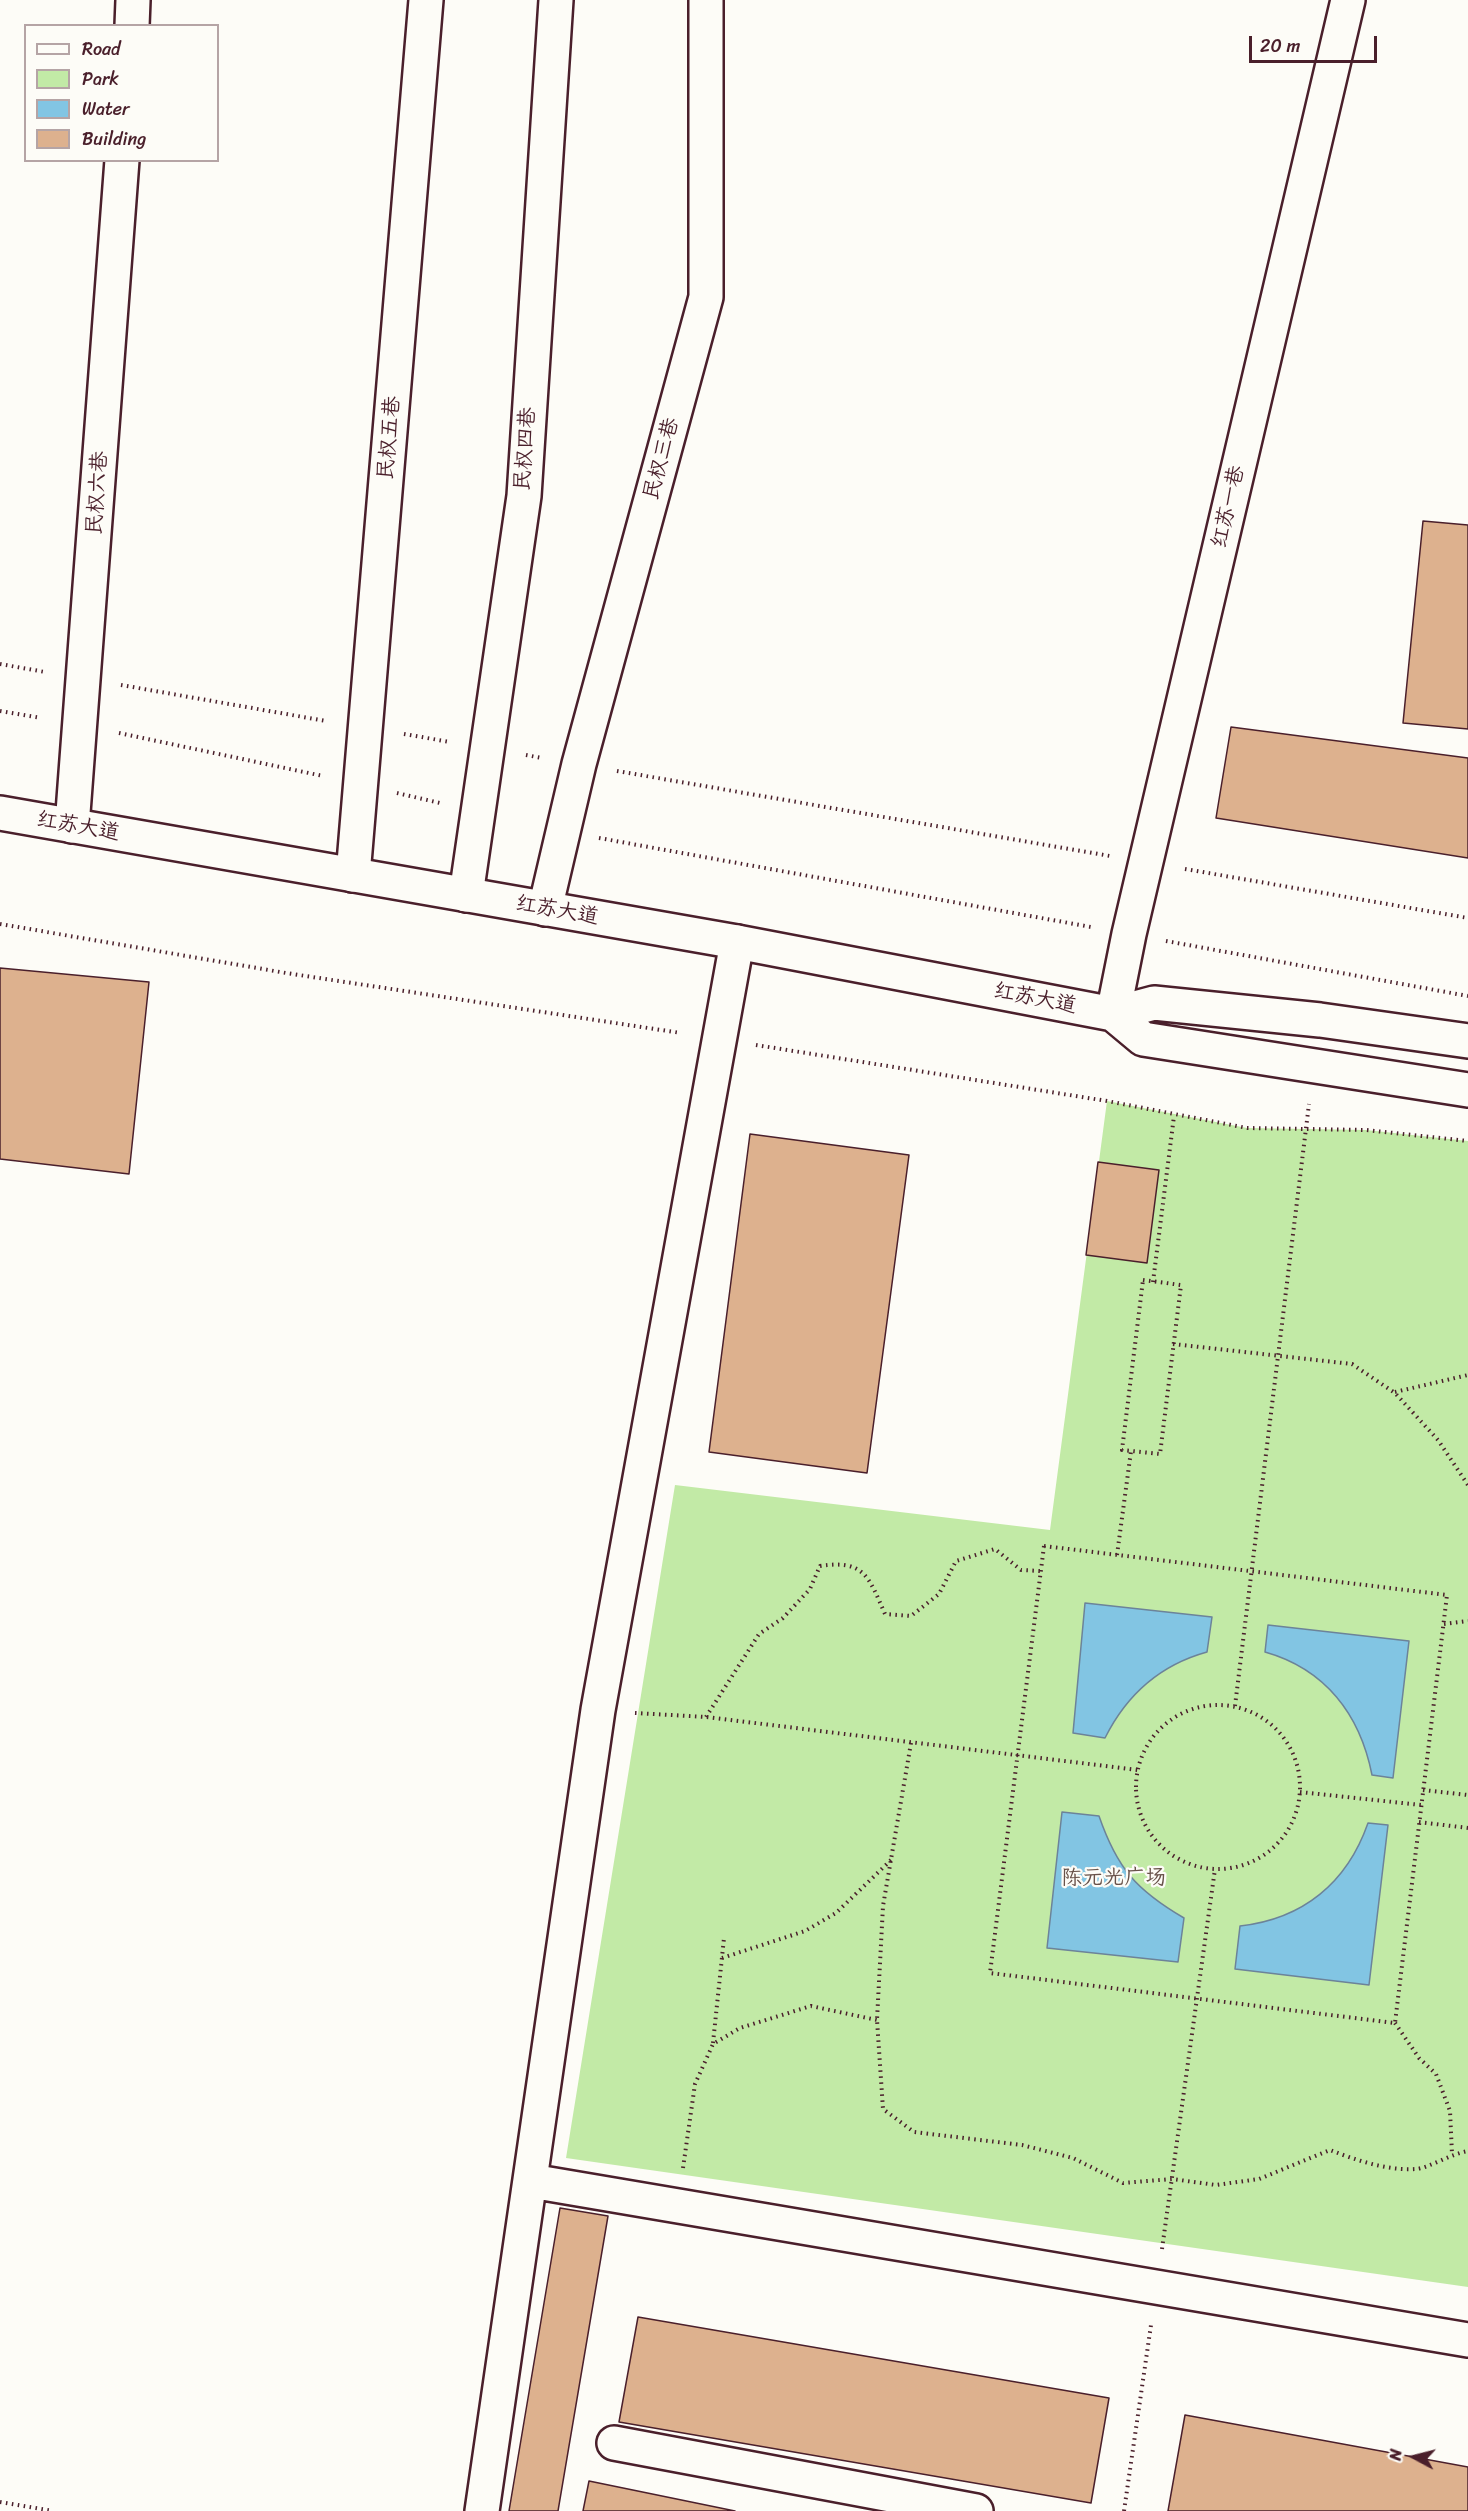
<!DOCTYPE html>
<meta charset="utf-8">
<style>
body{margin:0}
#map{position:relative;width:1468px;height:2511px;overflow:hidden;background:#fdfcf7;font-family:Sriracha,sans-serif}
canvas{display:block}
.legend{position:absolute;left:24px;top:24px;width:195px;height:138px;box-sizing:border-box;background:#fdfcf7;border:2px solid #b5a4a5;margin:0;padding:8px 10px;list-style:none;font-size:18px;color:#4a1f2b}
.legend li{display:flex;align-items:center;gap:12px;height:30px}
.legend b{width:30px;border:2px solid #b5a4a5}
.north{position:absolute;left:1384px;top:2427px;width:60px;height:60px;-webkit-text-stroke:4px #fdfcf7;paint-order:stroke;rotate:277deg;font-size:16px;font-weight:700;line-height:24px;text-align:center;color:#4a1f2b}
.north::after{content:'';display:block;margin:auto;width:21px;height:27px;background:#4a1f2b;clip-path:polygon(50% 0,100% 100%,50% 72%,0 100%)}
.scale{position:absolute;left:1249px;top:36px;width:128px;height:27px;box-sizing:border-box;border:3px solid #4a1f2b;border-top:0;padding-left:8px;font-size:18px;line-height:21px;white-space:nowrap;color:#4a1f2b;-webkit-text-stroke:4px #fdfcf7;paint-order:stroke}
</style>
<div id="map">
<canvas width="1468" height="2511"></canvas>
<ul class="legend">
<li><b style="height:8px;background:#fdfcf7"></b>Road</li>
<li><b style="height:16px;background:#c2eaa6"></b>Park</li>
<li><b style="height:16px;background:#82c5e3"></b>Water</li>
<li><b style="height:16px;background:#ddb18e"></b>Building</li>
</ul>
<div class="north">N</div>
<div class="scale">20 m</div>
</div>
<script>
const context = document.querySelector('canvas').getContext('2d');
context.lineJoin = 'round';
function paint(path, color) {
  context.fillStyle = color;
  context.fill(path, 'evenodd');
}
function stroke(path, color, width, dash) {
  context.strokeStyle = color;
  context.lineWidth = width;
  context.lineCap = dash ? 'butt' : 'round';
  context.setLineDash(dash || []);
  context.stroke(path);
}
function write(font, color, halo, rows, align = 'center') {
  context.font = font + ' Sriracha,"LXGW WenKai TC",sans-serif';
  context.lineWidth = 4.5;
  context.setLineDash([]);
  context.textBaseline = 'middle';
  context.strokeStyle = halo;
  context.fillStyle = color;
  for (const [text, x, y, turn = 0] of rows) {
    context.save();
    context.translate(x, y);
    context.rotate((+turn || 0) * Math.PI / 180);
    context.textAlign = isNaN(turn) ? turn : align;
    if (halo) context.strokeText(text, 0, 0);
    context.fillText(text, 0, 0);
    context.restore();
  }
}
paint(new Path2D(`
 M 1107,1101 L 1247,1128 L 1366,1130 L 1468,1141 L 1468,2287 L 566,2158 L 675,1485 L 1050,1530 Z`), '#c2eaa6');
const water = new Path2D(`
 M 1085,1603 L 1212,1617 L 1207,1652 C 1160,1665 1127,1694 1105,1738 L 1073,1733 Z
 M 1268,1625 L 1409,1641 L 1393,1778 L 1372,1775 C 1360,1714 1325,1669 1265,1652 Z
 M 1062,1812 L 1099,1816 C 1117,1868 1136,1890 1184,1918 L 1178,1962 L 1047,1948 Z
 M 1368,1823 L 1388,1825 L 1369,1985 L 1235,1969 L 1240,1926 C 1303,1919 1347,1883 1368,1823 Z`);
paint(water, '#82c5e3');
stroke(water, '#6c8399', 1.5);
const building = new Path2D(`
 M 1423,521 L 1468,525 L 1468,729 L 1403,723 Z
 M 1231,727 L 1468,758 L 1468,858 L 1216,818 Z
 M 0,968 L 149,982 L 129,1174 L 0,1159 Z
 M 750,1134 L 909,1155 L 867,1473 L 709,1452 Z
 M 1098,1162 L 1159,1170 L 1147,1263 L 1086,1255 Z
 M 560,2208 L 608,2216 L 558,2511 L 509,2511 Z
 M 638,2317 L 1109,2398 L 1091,2503 L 619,2422 Z
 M 1185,2415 L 1468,2467 L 1468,2511 L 1168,2511 Z
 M 589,2481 L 735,2511 L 583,2511 Z`);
paint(building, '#ddb18e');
stroke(building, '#4a1f2b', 1.5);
const minor = new Path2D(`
 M 132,26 L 133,0
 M 72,826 L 122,160
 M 353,875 L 426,0
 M 466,895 L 524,496 L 556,0
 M 545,909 L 579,764 L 706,297 L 706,0
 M 1113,1014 L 1129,934 L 1348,0
 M 531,2181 L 1468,2340
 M 614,2443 L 976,2511
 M 482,2511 L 598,1710 L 737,942`);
const major = new Path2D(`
 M 0,813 L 737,942 L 1113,1014 L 1154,1003 L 1320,1020 L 1468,1041
 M 1113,1014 L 1143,1039 L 1468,1090`);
stroke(minor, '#4a1f2b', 38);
stroke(major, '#4a1f2b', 38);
stroke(new Path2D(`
 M 0,664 L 45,672
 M 121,685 L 326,721
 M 0,711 L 41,718
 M 119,733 L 323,776
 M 404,734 L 450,742
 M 526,755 L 542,758
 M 617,771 L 1110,856
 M 397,793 L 440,803
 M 599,838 L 1091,927
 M 1185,869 L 1468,918
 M 0,924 L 286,973 L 681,1033
 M 1166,941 L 1468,996
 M 756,1045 L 1107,1101 L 1247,1128 L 1366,1130 L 1468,1141
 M 1143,1280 L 1181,1285 L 1160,1454 L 1122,1450 Z
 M 1153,1282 L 1174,1116
 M 1173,1344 L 1352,1364 L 1395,1393 L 1438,1440 L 1468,1485
 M 1395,1392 L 1468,1375
 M 1044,1546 L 1447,1595 L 1395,2023 L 990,1973 Z
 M 1117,1555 L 1131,1451
 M 1444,1624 L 1468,1621
 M1136 1787a82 82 0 1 1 164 0a82 82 0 1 1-164 0Z
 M 1235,1706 L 1309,1104
 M 635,1713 L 706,1717 L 1138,1770
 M 706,1717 L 759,1634 L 783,1618 L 810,1589 L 820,1566 C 865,1559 869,1578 885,1614 L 911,1616 L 939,1594 L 956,1561 L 995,1549 L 1021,1570 L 1040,1571
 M 911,1743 L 883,1906 L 877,2020 L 883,2109 L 914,2132 L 1022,2145 L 1073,2158 L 1123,2183 L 1172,2179 L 1216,2185 L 1259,2179 L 1330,2150 C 1356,2160 1387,2171 1416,2169 C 1429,2168 1450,2154 1468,2151
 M 1423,1790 L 1468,1795
 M 1300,1792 L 1421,1805
 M 1419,1822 L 1468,1828
 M 722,1958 L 805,1931 L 836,1913 L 891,1860
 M 1395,2023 L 1419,2058 L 1436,2074 L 1450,2111 L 1452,2154
 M 713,2043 L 724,1938
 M 683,2168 L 695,2084 L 713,2044 L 740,2028 L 811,2006 L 877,2020
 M 1162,2249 L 1215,1869
 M 0,2502 L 53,2511
 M 1124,2511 L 1151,2325`), '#4a1f2b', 4, [1.5, 4.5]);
stroke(minor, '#fdfcf7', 33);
stroke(major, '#fdfcf7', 33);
write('21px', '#4a1f2b', '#fdfcf7', [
 ["民权五巷",390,438,-85],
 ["民权四巷",526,449,-86],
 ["民权三巷",662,459,-75],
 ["民权六巷",98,493,-86],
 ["红苏一巷",1229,507,-77],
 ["红苏大道",78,827,10],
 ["红苏大道",557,911,10],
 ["红苏大道",1035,999,11]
]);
write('21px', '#68524a', '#fdfcf7', [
 ["陈元光广场",1114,1879]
]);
</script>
